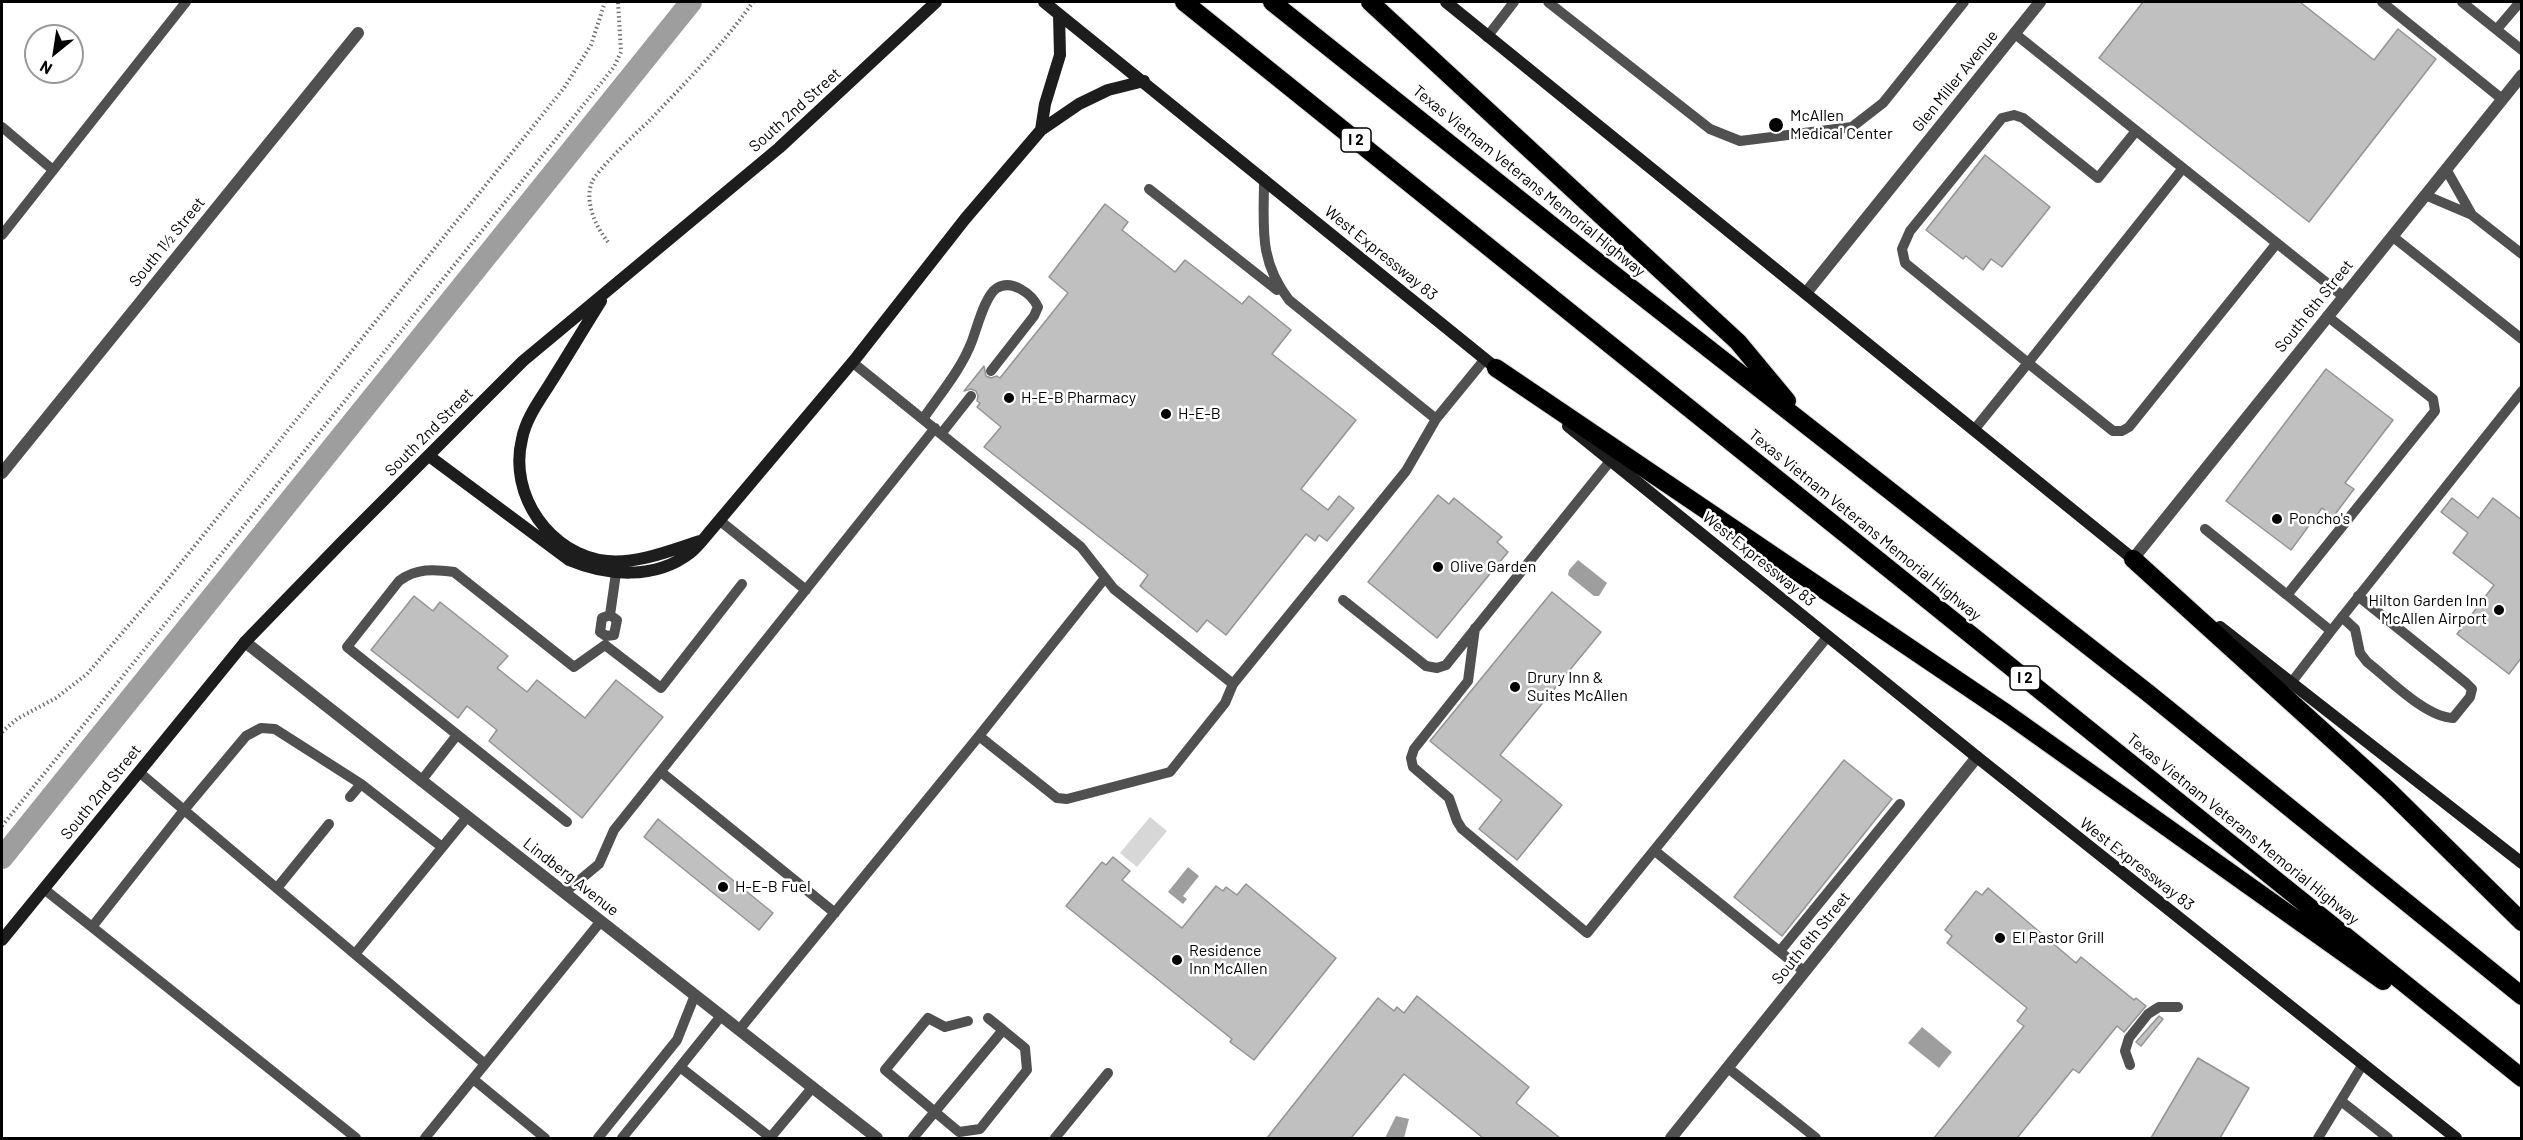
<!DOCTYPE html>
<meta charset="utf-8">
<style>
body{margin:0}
#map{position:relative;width:2523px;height:1140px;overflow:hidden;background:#fff;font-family:Barlow,sans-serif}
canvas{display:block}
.frame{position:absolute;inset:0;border:3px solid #000;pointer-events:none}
.north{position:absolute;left:24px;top:24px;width:60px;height:60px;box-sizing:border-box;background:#fff;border:2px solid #999;border-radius:50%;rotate:210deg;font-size:16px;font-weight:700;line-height:24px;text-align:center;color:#000}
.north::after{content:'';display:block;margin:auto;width:21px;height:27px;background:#000;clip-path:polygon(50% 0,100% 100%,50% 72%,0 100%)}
</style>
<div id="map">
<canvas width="2523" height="1140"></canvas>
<div class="frame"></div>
<div class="north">N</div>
</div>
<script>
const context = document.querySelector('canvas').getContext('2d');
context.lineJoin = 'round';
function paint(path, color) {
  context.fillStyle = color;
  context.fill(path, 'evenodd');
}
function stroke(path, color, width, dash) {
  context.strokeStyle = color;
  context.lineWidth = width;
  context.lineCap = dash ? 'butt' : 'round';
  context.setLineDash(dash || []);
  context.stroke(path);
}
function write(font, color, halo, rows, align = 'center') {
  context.font = font + ' Barlow,sans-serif';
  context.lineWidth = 5;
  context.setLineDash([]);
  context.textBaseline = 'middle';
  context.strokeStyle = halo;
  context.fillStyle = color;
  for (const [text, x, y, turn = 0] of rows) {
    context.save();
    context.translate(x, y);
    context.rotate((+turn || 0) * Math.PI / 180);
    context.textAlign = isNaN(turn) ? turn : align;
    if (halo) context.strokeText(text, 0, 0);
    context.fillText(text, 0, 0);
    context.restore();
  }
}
paint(new Path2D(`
 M 1150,817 L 1167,831 L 1137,867 L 1120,853 Z`), '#d7d7d7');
paint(new Path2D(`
 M 1578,560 L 1607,583 L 1599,596 L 1594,596 L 1568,575 L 1569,570 Z
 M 1188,867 L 1199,876 L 1183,896 L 1187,899 L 1183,904 L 1168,892 Z
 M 1922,1027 L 1952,1052 L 1939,1068 L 1908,1043 Z
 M 1396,1116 L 1409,1119 L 1404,1138 L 1385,1138 Z`), '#9e9e9e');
stroke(new Path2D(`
 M 2,858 L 691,2`), '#9e9e9e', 22);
const building = new Path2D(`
 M 2143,2 L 2300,2 L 2374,60 L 2398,29 L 2436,59 L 2309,222 L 2099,58 Z
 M 1985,155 L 2050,207 L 2002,267 L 1991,259 L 1983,270 L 1966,256 L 1963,259 L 1926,230 Z
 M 1105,204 L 1128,222 L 1122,230 L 1175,272 L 1185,260 L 1242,304 L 1249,296 L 1291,330 L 1272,354 L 1356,420 L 1301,489 L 1328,510 L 1339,496 L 1354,508 L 1327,541 L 1319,535 L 1315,541 L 1306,534 L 1226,635 L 1207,620 L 1197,632 L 1140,586 L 1148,575 L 984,447 L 1001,427 L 977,407 L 980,403 L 977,401 L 978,396 L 976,391 L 971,389 L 964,391 L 984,366 L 986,376 L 991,378 L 997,376 L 1000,378 L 1068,293 L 1049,277 Z
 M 2326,369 L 2393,420 L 2345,483 L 2354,489 L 2333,517 L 2322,508 L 2291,550 L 2226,501 Z
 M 1438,495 L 1449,504 L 1454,498 L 1502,537 L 1497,542 L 1508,552 L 1437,638 L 1368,582 Z
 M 2452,498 L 2478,518 L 2493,498 L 2522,520 L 2522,657 L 2509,674 L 2457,634 L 2494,585 L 2453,553 L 2468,533 L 2441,512 Z
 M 1552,592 L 1601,632 L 1500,755 L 1562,805 L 1517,860 L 1479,829 L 1502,800 L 1430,741 Z
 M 414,596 L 433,611 L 440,602 L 508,656 L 497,668 L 527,692 L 537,680 L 585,718 L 616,680 L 663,717 L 582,818 L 489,741 L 497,730 L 467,706 L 458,718 L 371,650 Z
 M 1844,760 L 1892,799 L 1782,936 L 1734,897 Z
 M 658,819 L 773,913 L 759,930 L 644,837 Z
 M 1113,857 L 1130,871 L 1122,880 L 1182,928 L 1216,886 L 1223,891 L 1226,887 L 1237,895 L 1246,884 L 1336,958 L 1254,1060 L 1230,1042 L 1232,1039 L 1066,906 L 1102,862 L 1106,865 Z
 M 1988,888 L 2076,963 L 2081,957 L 2134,1000 L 2136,998 L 2146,1006 L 2124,1032 L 2117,1026 L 2079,1073 L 2073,1069 L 2017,1138 L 1934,1138 L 2024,1026 L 2017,1021 L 2027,1008 L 1947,943 L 1952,936 L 1945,930 L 1976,891 L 1982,895 Z
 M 1417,996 L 1529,1087 L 1516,1103 L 1560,1138 L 1483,1138 L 1404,1074 L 1351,1138 L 1267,1138 L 1378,998 L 1394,1011 L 1397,1007 L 1404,1013 Z
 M 2159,1016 L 2163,1019 L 2141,1046 L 2136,1042 Z
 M 2198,1058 L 2249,1088 L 2220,1138 L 2151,1138 Z`);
paint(building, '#c0c0c0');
stroke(building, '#949494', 1.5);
const highway = new Path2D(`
 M 1184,2 L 2522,1078
 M 1272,2 L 1589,255 L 2148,693 L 2522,996
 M 1370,2 L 1738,342 L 1787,401
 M 1496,368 L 2006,713 L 2383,981
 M 2133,559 L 2388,790 L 2522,922`);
stroke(highway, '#dbdbdb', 20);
stroke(new Path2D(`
 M 608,242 C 596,227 584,202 592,182 C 597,170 636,133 648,122 C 685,83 722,46 753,2
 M 2,732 L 17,719 L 56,698 L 87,674 L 159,590 L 564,88 L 591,45 L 605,2
 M 2,826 L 614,67 L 621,52 L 618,2`), '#727272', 4, [1.5, 3]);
stroke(new Path2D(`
 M 1548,2 L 1710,129 L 1740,141 L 1852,127 L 1883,103 L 1964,2
 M 2382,2 L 2502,99
 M 2462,2 L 2522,50
 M 2497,29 L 2520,2
 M 2014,33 L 2343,296
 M 1487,37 L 1514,2
 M 2,127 L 53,170
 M 2136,131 L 2098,178 L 2023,118 L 2014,115 L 2002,118 L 1910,231 L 1902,249 L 1905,263 L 2028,363 L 2183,168
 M 1264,179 C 1264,227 1258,260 1289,300 L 1436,419
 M 1149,189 L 1277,290
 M 2425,195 L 2472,215 L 2446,169
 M 2472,215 L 2522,254
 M 2,235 L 186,2
 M 2392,236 L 2522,339
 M 852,362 L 1081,547 L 1114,589 L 1233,684
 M 923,419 C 940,394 961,370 972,341 C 977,328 985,295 997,288 C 1012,279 1032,294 1038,307 L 1034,316 L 991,371
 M 1974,430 L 2028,363 L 2113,431 L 2122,431 L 2129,427 L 2277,243
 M 941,434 L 971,396
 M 719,520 L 806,590
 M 2205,529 L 2287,595
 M 1343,600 L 1426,666 L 1437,668 L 1446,665 L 1611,460
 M 610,615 L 616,573
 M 2342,617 L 2355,629 L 2360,653 L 2367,662 C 2389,679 2425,717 2453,718 L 2470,697 L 2472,689 L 2466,683 L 2358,596
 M 1475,628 L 1468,681 L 1414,749 L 1411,758 L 1413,767 L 1449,798 L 1457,821 L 1462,829 L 1587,933 L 1828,636
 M 2331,631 L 2522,391
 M 606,636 L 614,635 L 617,620 L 610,615
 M 606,636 L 600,632 L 602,618 L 610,615
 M 2291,683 L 2331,631 L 2287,595 L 2435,411 L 2433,399 L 2327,316
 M 979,736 L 1057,798 L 1067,799 L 1170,772 L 1225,703 L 1233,684 L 1406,471 L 1436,419 L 1485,359
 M 139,772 L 485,1064 L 601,921
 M 661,772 L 835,913
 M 421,781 L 457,735
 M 350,797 L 361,784
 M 567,822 L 347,647 L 399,581 C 416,568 434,569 454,572 L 574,667 L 605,645 L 661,688 L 742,584
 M 1655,851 L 1805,972
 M 277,888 L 329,824
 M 44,889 L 92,927
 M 564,893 L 599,864 L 614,830 L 935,428
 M 1780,951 L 1900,804
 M 355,954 L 467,817
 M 721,1016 L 680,1067 L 771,1138
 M 968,1021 L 945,1027 L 928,1018 L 885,1070 L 959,1132 L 980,1129 L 1027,1070 L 1025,1048 L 1003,1030
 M 739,1030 L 979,736 L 1105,578
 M 2130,1065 L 2125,1051 L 2129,1038 L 2148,1014 L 2159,1007 L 2178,1007
 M 1728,1068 L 1816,1138
 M 473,1079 L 545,1138
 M 2341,1101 L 2388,1138
 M 356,1138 L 92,927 L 184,810 L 246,736 L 261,728 L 275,729 L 361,784 L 442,847
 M 425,1138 L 485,1064
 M 598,1138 L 677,1040 L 695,995
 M 622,1138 L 680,1067
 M 770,1138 L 812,1088
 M 913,1138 L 1003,1030 L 988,1018
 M 1055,1138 L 1108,1073
 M 2318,1138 L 2363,1064`), '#505050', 10);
stroke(new Path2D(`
 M 1806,293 L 2040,2
 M 2,473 L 358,33
 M 2133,559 L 2522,75
 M 245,642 L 877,1138
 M 1671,1138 L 1977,757`), '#505050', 12);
stroke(new Path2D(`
 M 1044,2 L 1501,372
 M 1446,2 L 2138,563
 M 1041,130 L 1045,104 L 1060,55 L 1059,14
 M 601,301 C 584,328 568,355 551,382 C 540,400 526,418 522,439 C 508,495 550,555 607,561 C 638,564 672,550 700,541
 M 1568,426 L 1977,757 L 2456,1138
 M 429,456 L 569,560 C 607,576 655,580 690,553 C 698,547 705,537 712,529 L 856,358 L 965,219 L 1041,130 L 1079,104 L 1108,90 L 1144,81
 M 2220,627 L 2522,863
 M 2,940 L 245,642 L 341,543 L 523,361 L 779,148 L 936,2`), '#1d1d1d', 12);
stroke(highway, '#000', 18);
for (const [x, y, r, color] of [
 [1776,125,8,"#000"],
 [1009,398,6,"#000"],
 [1166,414,6,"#000"],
 [2277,519,6,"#000"],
 [1438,567,6,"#000"],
 [2499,610,6,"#000"],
 [1515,687,6,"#000"],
 [723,887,6,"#000"],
 [2000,938,6,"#000"],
 [1177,960,6,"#000"]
]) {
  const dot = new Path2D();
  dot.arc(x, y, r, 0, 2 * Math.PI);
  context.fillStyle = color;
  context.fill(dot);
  stroke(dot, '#fff', 2);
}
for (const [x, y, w] of [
 [1356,140,30],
 [2025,678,30]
]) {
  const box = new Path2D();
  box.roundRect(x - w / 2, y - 12, w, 24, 4.5);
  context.fillStyle = '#fff';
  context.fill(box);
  stroke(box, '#000', 1.5);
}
write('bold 15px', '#000', null, [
 ["I 2",1356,140],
 ["I 2",2025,678]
]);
write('16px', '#000', '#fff', [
 ["Glen Miller Avenue",1955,81,-51],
 ["South 2nd Street",795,110,-42],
 ["Texas Vietnam Veterans Memorial Highway",1529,181,39],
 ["South 1½ Street",167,242,-51],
 ["West Expressway 83",1381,253,39],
 ["South 6th Street",2314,306,-51],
 ["South 2nd Street",429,432,-45],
 ["Texas Vietnam Veterans Memorial Highway",1865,525,39],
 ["West Expressway 83",1759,559,39],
 ["South 2nd Street",101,792,-51],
 ["Texas Vietnam Veterans Memorial Highway",2243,829,39],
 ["West Expressway 83",2137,864,38],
 ["Lindberg Avenue",571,877,38],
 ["South 6th Street",1811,938,-51]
]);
write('16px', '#000', '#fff', [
 ["McAllen",1790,116],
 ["Medical Center",1790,134],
 ["H-E-B Pharmacy",1021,398],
 ["H-E-B",1178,414],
 ["Poncho's",2289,519],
 ["Olive Garden",1450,567],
 ["Hilton Garden Inn",2487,601,"right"],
 ["McAllen Airport",2487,619,"right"],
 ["Drury Inn &",1527,678],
 ["Suites McAllen",1527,696],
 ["H-E-B Fuel",735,887],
 ["El Pastor Grill",2012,938],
 ["Residence",1189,951],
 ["Inn McAllen",1189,969]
], 'left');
</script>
